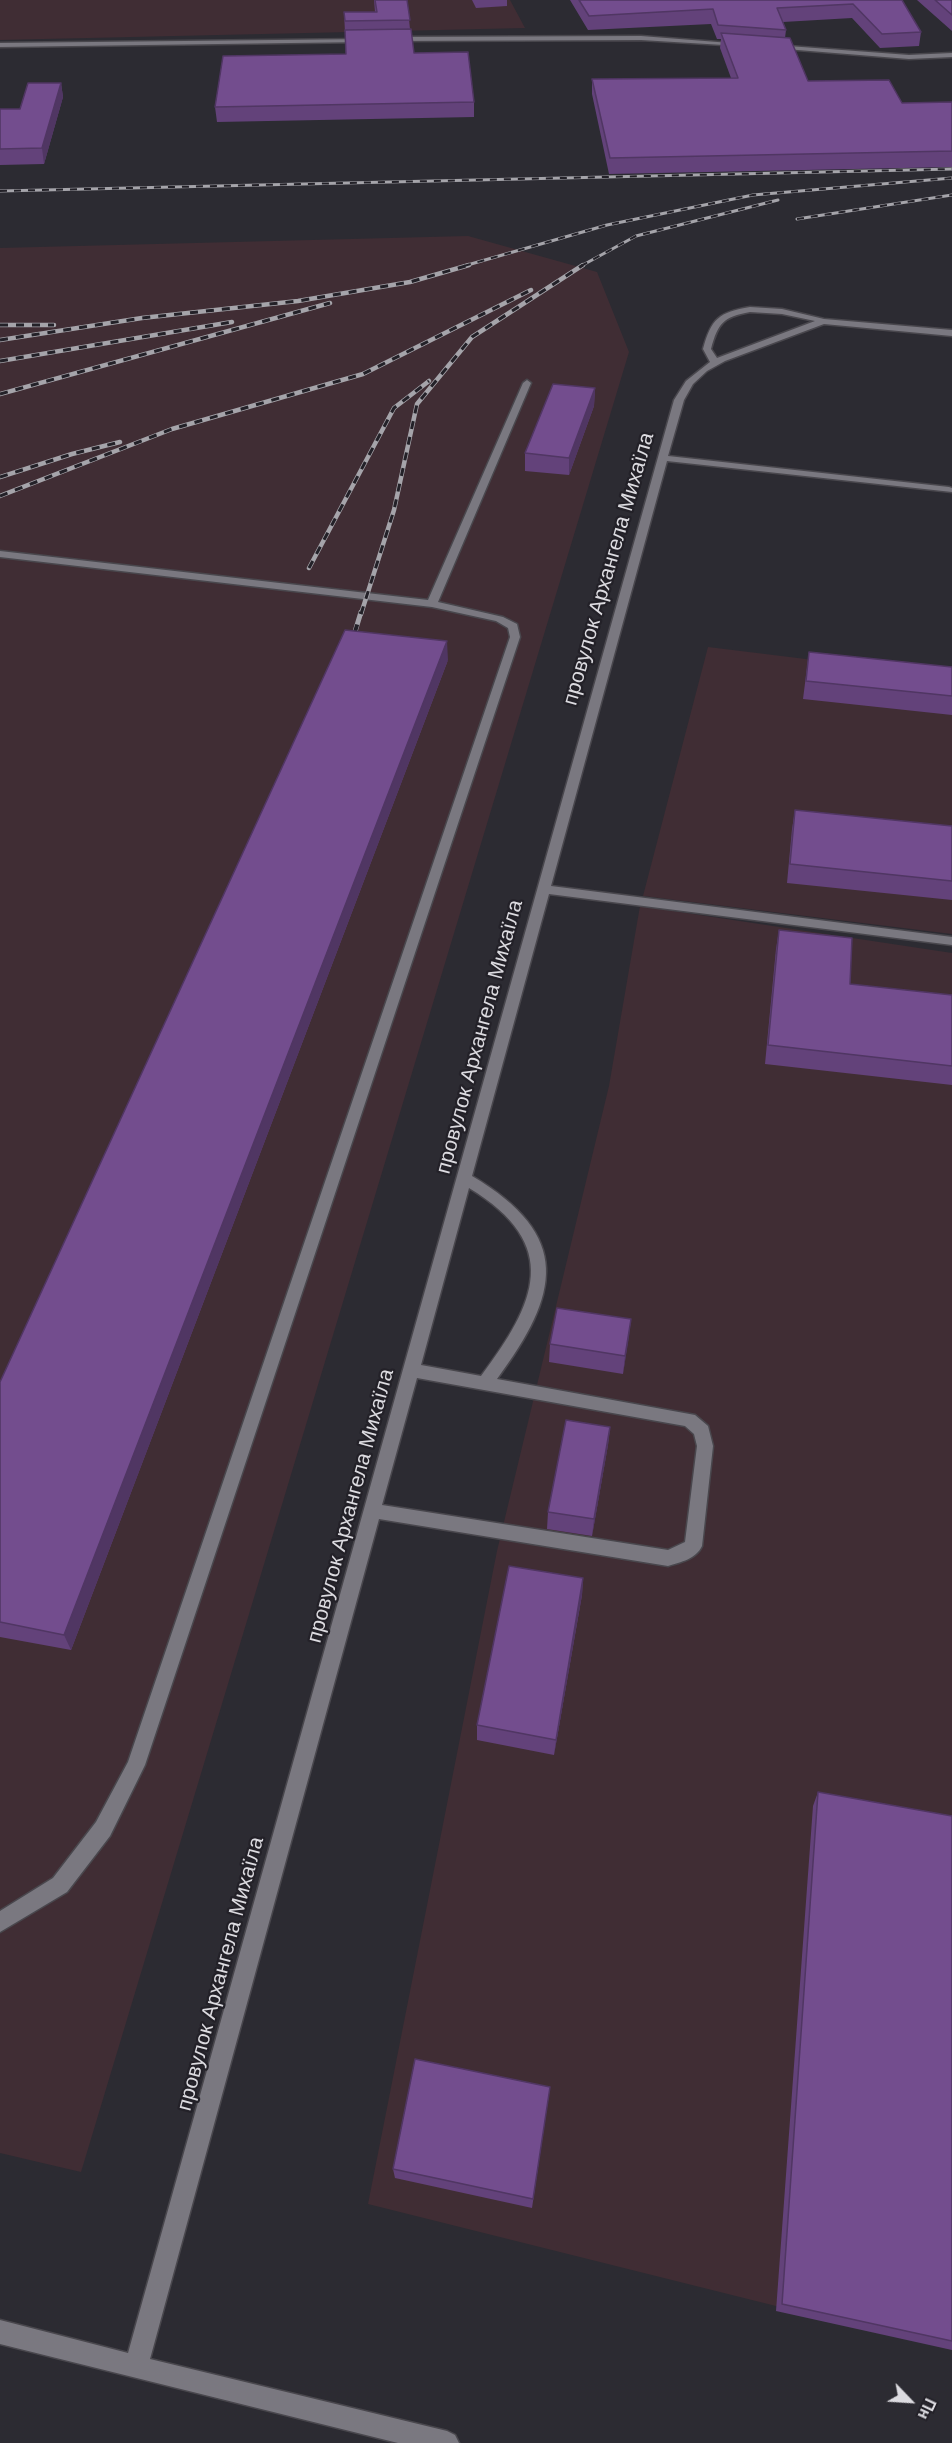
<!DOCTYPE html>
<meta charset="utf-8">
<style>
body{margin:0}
#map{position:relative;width:952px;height:2443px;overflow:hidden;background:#2c2b32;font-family:Helvetica,sans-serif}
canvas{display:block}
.north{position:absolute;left:880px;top:2371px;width:60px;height:60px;-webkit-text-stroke:4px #232128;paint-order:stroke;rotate:115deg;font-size:16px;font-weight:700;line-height:24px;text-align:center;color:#dcdbe0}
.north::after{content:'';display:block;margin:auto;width:21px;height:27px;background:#dcdbe0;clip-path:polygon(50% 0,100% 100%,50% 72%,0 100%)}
</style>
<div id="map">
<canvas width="952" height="2443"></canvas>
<div class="north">Пн</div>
</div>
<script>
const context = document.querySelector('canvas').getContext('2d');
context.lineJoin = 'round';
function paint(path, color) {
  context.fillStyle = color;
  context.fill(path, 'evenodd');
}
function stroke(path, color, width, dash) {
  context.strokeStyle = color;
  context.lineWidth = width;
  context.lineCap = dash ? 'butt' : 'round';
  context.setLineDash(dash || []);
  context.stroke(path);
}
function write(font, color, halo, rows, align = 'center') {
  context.font = font + ' Helvetica,sans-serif';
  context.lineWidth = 4.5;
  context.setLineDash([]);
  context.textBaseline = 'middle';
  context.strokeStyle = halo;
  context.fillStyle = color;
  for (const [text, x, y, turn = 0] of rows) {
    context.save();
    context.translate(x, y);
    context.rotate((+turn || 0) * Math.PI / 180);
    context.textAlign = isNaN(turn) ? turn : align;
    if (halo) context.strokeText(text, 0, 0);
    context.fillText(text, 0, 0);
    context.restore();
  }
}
paint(new Path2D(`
 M 0,0 L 510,0 L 525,28 L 0,40 Z
 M 468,236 L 597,272 L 629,352 L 81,2172 L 0,2153 L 0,248 Z
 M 708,647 L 952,677 L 952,934 L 643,896 Z
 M 640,906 L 952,953 L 952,2350 L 368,2204 L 497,1551 L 609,1086 Z`), '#402d34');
const minor = new Path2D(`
 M 641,36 L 743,44 L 740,46 L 641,40 L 392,41 L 389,39 L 392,37 Z
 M 367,39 L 365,42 L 0,47 L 0,43 Z
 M 775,45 L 909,55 L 952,53 L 952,57 L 909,59 L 773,48 Z
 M 750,307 L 782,309 L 824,319 L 952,330 L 952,336 L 824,324 L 725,361 L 707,371 L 693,384 L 684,400 L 668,456 L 949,487 L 952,488 L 952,492 L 667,461 L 551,886 L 952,937 L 952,945 L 549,894 L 472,1176 C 573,1236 560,1294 497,1379 L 695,1415 L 708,1426 L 713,1446 L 702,1546 C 696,1559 681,1562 668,1566 L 379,1519 L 150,2359 L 447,2431 L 455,2435 L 459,2443 L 398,2443 L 0,2344 L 0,2320 L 128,2353 L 674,400 L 686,381 L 710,362 L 703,349 C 711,319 719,312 750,307 ZM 750,312 L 782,314 L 815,321 L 717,358 L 711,349 C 718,323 723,317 750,312 ZM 469,1188 C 563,1245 536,1303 481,1376 L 421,1365 ZM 417,1378 L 685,1426 L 694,1434 L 697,1446 L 685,1542 L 668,1550 L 382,1505 Z
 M 527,380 L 531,383 L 438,602 L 503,617 L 517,624 L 520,637 L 145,1765 L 110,1836 L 67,1892 L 0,1932 L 0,1911 L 53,1878 L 96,1822 L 128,1762 L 510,637 L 508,628 L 496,621 L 432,607 L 0,557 L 0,551 L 428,600 L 523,383 Z`);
stroke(minor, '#49474d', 3);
paint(minor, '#7a7880');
const railFar2 = new Path2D(`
 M 0,191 L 952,169
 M 797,219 L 952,195
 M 464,266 L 607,225 L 753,195 L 952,178
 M 581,266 L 636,236 L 778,200`);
const railFar1 = new Path2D(`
 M 0,325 L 54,325
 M 0,340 L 142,318 L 298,301 L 410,282 L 469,265
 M 0,361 L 232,322
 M 0,394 L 330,303
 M 0,477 L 72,454 L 120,442
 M 0,496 L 172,429 L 363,374 L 531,290
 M 309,568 L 394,408 L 429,381
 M 361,614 L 394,510 L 417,404 L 472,337 L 583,265`);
const rail = new Path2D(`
 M 354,635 L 361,612`);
stroke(railFar2, '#a5a4aa', 3);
stroke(railFar1, '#a5a4aa', 4.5);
stroke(rail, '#a5a4aa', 5);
stroke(railFar2, '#232128', 2, [7]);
stroke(railFar1, '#232128', 3, [8]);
stroke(rail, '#232128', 4, [11]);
paint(new Path2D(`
 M 374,0 L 407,0 L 410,29 L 414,53 L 474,102 L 474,117 L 217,122 L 215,107 L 346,54 L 344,12 L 375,12 Z
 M 472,0 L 507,0 L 507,6 L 476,8 Z
 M 570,0 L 902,0 L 921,32 L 919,46 L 880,48 L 852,18 L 783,22 L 786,30 L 785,38 L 808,81 L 902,103 L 952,102 L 952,167 L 609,174 L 592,94 L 592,79 L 731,78 L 720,48 L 721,39 L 717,39 L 711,24 L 588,30 Z
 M 917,0 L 952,0 L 952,31 Z
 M 61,83 L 63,97 L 44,164 L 0,165 L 0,109 L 20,109 Z
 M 595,388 L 594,406 L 569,475 L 525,471 L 525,453 Z
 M 809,652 L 952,667 L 952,715 L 803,699 Z
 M 448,660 L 71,1650 L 0,1637 L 0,1382 Z
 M 795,810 L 952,826 L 952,900 L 787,883 L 792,829 Z
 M 779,930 L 850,984 L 952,995 L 952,1085 L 765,1064 L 776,949 Z
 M 631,1319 L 623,1374 L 549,1362 L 550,1344 Z
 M 610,1427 L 608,1445 L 592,1536 L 547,1529 L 548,1512 Z
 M 583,1578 L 582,1595 L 554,1755 L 477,1740 L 477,1725 Z
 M 818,1792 L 952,1816 L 952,2350 L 776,2311 L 813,1806 Z
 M 550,2087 L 532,2208 L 395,2178 L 393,2169 Z`), '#63427a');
paint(new Path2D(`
 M 61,83 L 63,97 L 44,164 L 42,148 Z
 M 595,388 L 594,406 L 569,475 L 569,458 Z
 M 447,641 L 448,660 L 71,1650 L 64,1635 Z
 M 631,1319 L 629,1337 L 623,1374 L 625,1356 Z
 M 610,1427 L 608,1445 L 592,1536 L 594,1519 Z
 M 583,1578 L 582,1595 L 554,1755 L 556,1740 Z`), '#503663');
const building = new Path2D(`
 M 375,0 L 407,0 L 410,20 L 345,21 L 344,12 L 377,12 Z
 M 579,0 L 902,0 L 921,32 L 882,34 L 853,4 L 777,8 L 786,30 L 718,25 L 713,9 L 589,16 Z
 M 935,0 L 952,0 L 952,15 Z
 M 411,29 L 414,53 L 468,52 L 474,102 L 215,107 L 223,56 L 346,54 L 345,30 Z
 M 721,33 L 790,38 L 808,81 L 889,80 L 902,103 L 952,102 L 952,151 L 610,158 L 592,79 L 738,78 Z
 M 28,83 L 61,83 L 42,148 L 0,149 L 0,109 L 20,109 Z
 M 553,384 L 595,388 L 569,458 L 525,453 Z
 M 345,630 L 447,641 L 64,1635 L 0,1622 L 0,1382 Z
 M 809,652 L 952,667 L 952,696 L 806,681 Z
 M 795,810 L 952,826 L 952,881 L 790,864 Z
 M 779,930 L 852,938 L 850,984 L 952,995 L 952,1066 L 768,1045 Z
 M 557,1308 L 631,1319 L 625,1356 L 550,1344 Z
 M 566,1420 L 610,1427 L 594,1519 L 548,1512 Z
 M 509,1566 L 583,1578 L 556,1740 L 477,1725 Z
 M 818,1792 L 952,1816 L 952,2341 L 782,2304 Z
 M 415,2059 L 550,2087 L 533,2199 L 393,2169 Z`);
paint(building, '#734d8e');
stroke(building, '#503663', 1.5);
write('21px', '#dcdbe0', '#232128', [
 ["провулок Архангела Михаїла",609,569,-74],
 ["провулок Архангела Михаїла",480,1037,-75],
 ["провулок Архангела Михаїла",351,1506,-75],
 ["провулок Архангела Михаїла",221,1974,-75]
]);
</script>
